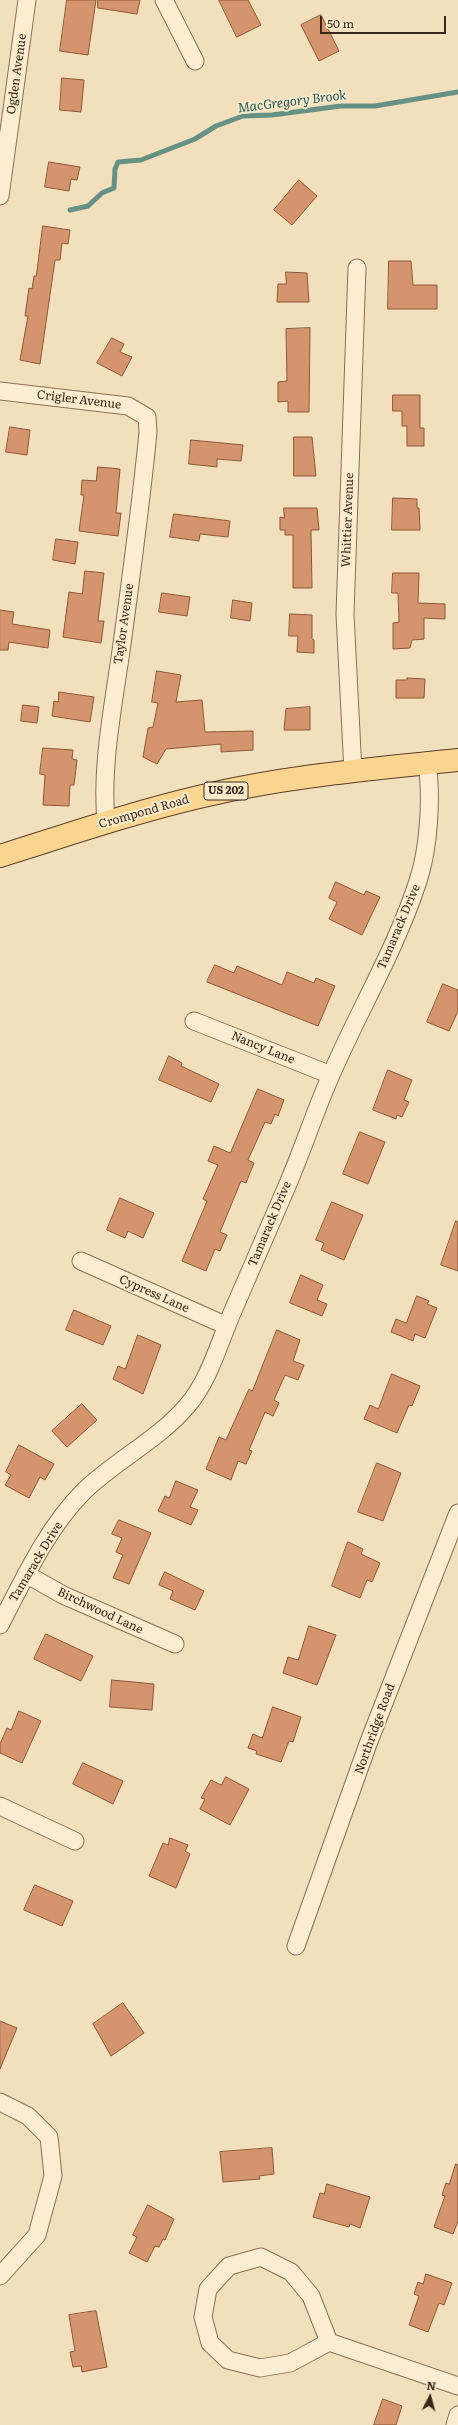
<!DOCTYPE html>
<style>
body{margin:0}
#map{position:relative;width:458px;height:2425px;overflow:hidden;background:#f2e0bc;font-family:Literata,serif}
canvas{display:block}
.north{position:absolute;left:410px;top:2377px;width:40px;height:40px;-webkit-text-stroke:3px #f9eacc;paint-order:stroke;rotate:6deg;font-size:11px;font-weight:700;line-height:16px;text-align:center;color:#39281a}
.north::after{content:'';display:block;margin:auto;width:14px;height:18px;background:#39281a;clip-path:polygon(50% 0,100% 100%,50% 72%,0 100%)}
.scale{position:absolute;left:320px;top:16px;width:126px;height:18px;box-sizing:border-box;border:2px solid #39281a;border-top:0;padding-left:5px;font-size:12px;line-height:14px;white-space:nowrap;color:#39281a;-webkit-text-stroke:3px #f9eacc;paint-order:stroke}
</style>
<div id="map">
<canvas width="458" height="2425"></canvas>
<div class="north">N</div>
<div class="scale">50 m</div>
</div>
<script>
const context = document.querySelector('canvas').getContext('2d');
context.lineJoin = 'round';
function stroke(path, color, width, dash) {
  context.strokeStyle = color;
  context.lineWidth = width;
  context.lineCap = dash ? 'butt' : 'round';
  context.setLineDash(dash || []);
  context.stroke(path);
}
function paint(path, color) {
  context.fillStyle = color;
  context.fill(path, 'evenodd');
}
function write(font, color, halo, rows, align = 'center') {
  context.font = font + ' Literata,serif';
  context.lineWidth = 4;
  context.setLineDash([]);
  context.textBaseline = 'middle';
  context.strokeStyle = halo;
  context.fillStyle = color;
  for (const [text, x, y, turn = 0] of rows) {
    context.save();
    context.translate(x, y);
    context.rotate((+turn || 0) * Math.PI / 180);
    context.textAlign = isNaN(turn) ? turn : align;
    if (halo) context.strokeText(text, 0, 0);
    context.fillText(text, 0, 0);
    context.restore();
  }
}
stroke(new Path2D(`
 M 70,210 L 88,206 L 102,193 L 114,188 L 115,169 L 118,162 L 141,160 L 195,139 L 216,126 L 243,116 L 272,115 L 341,106 L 375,106 L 458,92`), '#679185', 5);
const building = new Path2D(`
 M 67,0 L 96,0 L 88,55 L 60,51 Z
 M 98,0 L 140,0 L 137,14 L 98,8 Z
 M 219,0 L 248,0 L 261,25 L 237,37 Z
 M 321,15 L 339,51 L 319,61 L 301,25 Z
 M 62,78 L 84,80 L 81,112 L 60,110 Z
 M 49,162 L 80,167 L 77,180 L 71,179 L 69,191 L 45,187 Z
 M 299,180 L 317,196 L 292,225 L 274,210 Z
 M 43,226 L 70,230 L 68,244 L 62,243 L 60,260 L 55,260 L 40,364 L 20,360 L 28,316 L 25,316 L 29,288 L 32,289 L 34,276 L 36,276 Z
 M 389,261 L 411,261 L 413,285 L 437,285 L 437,309 L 388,309 Z
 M 286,272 L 307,273 L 309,302 L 277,302 L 278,284 L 286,284 Z
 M 310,328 L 309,412 L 288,412 L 288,401 L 278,402 L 278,382 L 287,381 L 286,329 Z
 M 112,338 L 124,344 L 120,352 L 132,357 L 122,376 L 97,363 Z
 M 393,395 L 420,395 L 420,428 L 424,428 L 424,446 L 407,446 L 407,426 L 402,426 L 402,411 L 393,411 Z
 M 10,427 L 30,430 L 27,455 L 6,452 Z
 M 294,437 L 312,437 L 316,476 L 294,476 Z
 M 191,440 L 243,445 L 241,461 L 217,459 L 217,467 L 189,464 Z
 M 98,467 L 120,469 L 116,513 L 121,513 L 118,536 L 79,531 L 84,495 L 81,495 L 82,480 L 96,481 Z
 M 393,498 L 417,499 L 417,508 L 419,508 L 420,530 L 392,530 Z
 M 284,508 L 317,508 L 319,530 L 311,530 L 312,588 L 293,588 L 293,535 L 285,535 L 285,530 L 280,530 L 280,517 L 284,518 Z
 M 174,514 L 230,521 L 228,537 L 200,534 L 199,541 L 170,537 Z
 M 56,539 L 78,542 L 75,564 L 53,560 Z
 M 85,571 L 104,573 L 98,621 L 104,621 L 101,643 L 63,637 L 69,592 L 82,594 Z
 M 393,573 L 419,573 L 418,603 L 445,604 L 445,619 L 424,618 L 424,639 L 412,640 L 410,648 L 393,649 L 393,623 L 399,622 L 398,593 L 392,593 Z
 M 162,593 L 190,597 L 187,616 L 159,612 Z
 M 233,600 L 252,603 L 250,621 L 231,618 Z
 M 0,610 L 14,612 L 12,624 L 50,630 L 48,648 L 9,642 L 8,650 L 0,650 Z
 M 290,614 L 312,615 L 312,639 L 314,640 L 314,653 L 297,652 L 298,636 L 289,636 Z
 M 157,671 L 181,675 L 176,702 L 202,700 L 205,732 L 253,731 L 253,750 L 221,752 L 221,744 L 166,749 L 157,764 L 143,757 L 148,728 L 153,727 L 158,703 L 152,702 Z
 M 407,678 L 425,679 L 424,698 L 396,698 L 396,680 L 407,680 Z
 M 59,692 L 94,697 L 90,722 L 52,716 L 54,701 L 58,702 Z
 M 23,705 L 39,707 L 37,723 L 21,721 Z
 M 310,707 L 310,730 L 284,730 L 286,709 Z
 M 43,748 L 73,750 L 72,759 L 77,760 L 74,785 L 70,785 L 69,806 L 43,805 L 45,775 L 40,774 Z
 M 336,882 L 364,895 L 366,891 L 380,897 L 362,935 L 329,919 L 337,902 L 329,898 Z
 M 215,965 L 234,973 L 237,966 L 282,985 L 287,972 L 314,983 L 316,978 L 335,986 L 318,1026 L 207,982 Z
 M 443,984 L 458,990 L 458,1011 L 449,1031 L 427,1022 Z
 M 169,1056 L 182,1063 L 181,1066 L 219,1084 L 211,1102 L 159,1080 Z
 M 388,1070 L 412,1080 L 404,1100 L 409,1102 L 402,1117 L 397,1115 L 396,1119 L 373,1110 Z
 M 258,1089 L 284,1100 L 278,1116 L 275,1114 L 271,1124 L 265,1122 L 248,1160 L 254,1163 L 246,1183 L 241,1181 L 220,1232 L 227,1235 L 220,1251 L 215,1249 L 206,1271 L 182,1261 L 207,1201 L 203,1199 L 218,1165 L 208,1161 L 214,1146 L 230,1153 Z
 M 360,1132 L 385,1142 L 368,1184 L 343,1174 Z
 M 120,1198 L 154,1213 L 143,1238 L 128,1231 L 125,1238 L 107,1230 Z
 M 332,1202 L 363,1215 L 344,1260 L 321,1250 L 324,1243 L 316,1240 Z
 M 456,1221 L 458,1222 L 458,1271 L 441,1265 Z
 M 301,1275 L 323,1285 L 317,1300 L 327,1304 L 322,1316 L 290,1303 Z
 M 417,1296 L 429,1301 L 427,1304 L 437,1308 L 425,1338 L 415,1334 L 413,1341 L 391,1332 L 396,1319 L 406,1323 Z
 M 74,1310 L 111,1326 L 103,1345 L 66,1330 Z
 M 277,1330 L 300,1340 L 293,1361 L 304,1365 L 298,1380 L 285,1375 L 274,1400 L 279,1403 L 273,1416 L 265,1412 L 249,1450 L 252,1451 L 246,1464 L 238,1461 L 231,1480 L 206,1469 L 219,1437 L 226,1440 L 249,1389 L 252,1391 Z
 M 138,1335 L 161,1345 L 143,1394 L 113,1379 L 118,1366 L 125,1369 Z
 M 392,1374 L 420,1386 L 412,1406 L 409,1405 L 397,1433 L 364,1419 L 370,1405 L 378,1409 Z
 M 82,1404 L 97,1420 L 67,1447 L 52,1431 Z
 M 19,1445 L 54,1464 L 45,1480 L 40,1477 L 29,1498 L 5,1485 L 11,1475 L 6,1472 Z
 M 377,1463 L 401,1473 L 383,1521 L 358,1512 Z
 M 176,1481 L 198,1490 L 190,1507 L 198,1510 L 191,1525 L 158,1511 L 165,1496 L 169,1498 Z
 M 119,1520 L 151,1533 L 129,1584 L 113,1578 L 123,1555 L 116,1552 L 122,1538 L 112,1534 Z
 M 348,1542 L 363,1549 L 361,1554 L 380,1563 L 372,1582 L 367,1580 L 360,1598 L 332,1586 Z
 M 165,1572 L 204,1591 L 195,1610 L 170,1599 L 173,1591 L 159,1585 Z
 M 309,1626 L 336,1635 L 317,1685 L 283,1673 L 288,1657 L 298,1660 Z
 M 46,1634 L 93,1656 L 81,1681 L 34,1659 Z
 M 112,1680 L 154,1684 L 152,1710 L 110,1707 Z
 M 273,1707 L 301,1717 L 293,1742 L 289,1741 L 281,1762 L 256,1754 L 257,1751 L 248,1748 L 253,1734 L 262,1738 Z
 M 19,1711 L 41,1721 L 22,1763 L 0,1753 L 0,1744 L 7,1728 L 11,1730 Z
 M 83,1763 L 123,1781 L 113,1804 L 73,1784 Z
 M 226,1777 L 249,1789 L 230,1825 L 200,1809 L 205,1799 L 201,1798 L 211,1780 L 221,1785 Z
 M 170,1838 L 188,1845 L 185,1851 L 190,1854 L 176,1888 L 149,1876 L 163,1843 L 168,1845 Z
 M 35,1885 L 73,1901 L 62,1926 L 24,1910 Z
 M 123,2003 L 144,2033 L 111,2056 L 93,2024 Z
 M 0,2021 L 17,2028 L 0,2069 Z
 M 272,2148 L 274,2174 L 259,2176 L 260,2179 L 223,2182 L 220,2152 Z
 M 456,2164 L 458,2165 L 458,2221 L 453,2234 L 434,2227 L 445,2196 L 442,2195 L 446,2183 L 449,2184 Z
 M 327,2184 L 370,2197 L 360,2228 L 350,2224 L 349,2227 L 313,2217 L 320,2193 L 324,2194 Z
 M 148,2205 L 174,2219 L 165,2240 L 163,2239 L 159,2247 L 155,2246 L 147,2262 L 129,2253 L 137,2237 L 133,2235 Z
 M 426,2274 L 452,2283 L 444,2305 L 439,2303 L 428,2332 L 409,2325 L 419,2296 L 414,2294 L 418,2282 L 423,2284 Z
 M 96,2311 L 107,2367 L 82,2372 L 81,2366 L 73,2367 L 70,2352 L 75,2351 L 69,2315 Z
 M 383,2399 L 402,2406 L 396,2425 L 374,2425 Z`);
paint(building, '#d4956e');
stroke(building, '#8d5637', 1);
const street = new Path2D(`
 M 164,0 L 195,61
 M 0,196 L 27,0
 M 0,391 L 128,406 L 147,417 L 148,432 C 141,505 131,578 121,651 C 113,707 101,766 106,822
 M 353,772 L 345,614 L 357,268
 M 194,1021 L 331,1075
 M 81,1261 L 227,1326
 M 26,1574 L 63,1595 L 175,1644
 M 0,1625 C 24,1579 47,1528 84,1491 C 116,1460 158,1440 187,1406 C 209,1381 219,1343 232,1313 C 251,1270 269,1228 287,1186 C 303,1149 315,1111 331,1075 C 359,1010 396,949 418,881 C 429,848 432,797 427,763
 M 0,1806 L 75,1841
 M 296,1946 L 368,1744 L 458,1513
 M 0,2102 L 28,2116 L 49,2137 L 53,2176 L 37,2235 L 0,2276
 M 329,2342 L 311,2296 L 291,2272 L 261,2257 L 229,2266 L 208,2289 L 203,2317 L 210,2343 L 228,2360 L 260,2368 L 290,2363 L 329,2342 L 458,2386
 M 455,2425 L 458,2415`);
const primary = new Path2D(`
 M 0,856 C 67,835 134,812 203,796 C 286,776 373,769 458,760`);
stroke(street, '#8b6f54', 19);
stroke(primary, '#583d29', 24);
stroke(street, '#fcedd0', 17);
stroke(primary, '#fad58f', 22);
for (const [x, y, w] of [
 [226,791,44]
]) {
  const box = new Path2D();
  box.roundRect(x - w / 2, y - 9, w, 18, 3);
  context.fillStyle = '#f9eacc';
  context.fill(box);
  stroke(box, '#39281a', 1);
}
write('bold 11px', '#39281a', null, [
 ["US 202",226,791]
]);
write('12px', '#39281a', '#f9eacc', [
 ["Ogden Avenue",17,74,-82],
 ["Crigler Avenue",79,400,7],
 ["Whittier Avenue",348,520,-88],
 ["Taylor Avenue",124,624,-82],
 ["Crompond Road",144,812,-16],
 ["Tamarack Drive",399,927,-67],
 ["Nancy Lane",263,1048,22],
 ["Tamarack Drive",270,1224,-67],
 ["Cypress Lane",154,1294,24],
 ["Tamarack Drive",36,1562,-59],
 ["Birchwood Lane",100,1611,25],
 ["Northridge Road",375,1729,-70]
]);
write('italic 13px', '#285a55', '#f9eacc', [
 ["MacGregory Brook",292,102,-7]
]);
</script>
